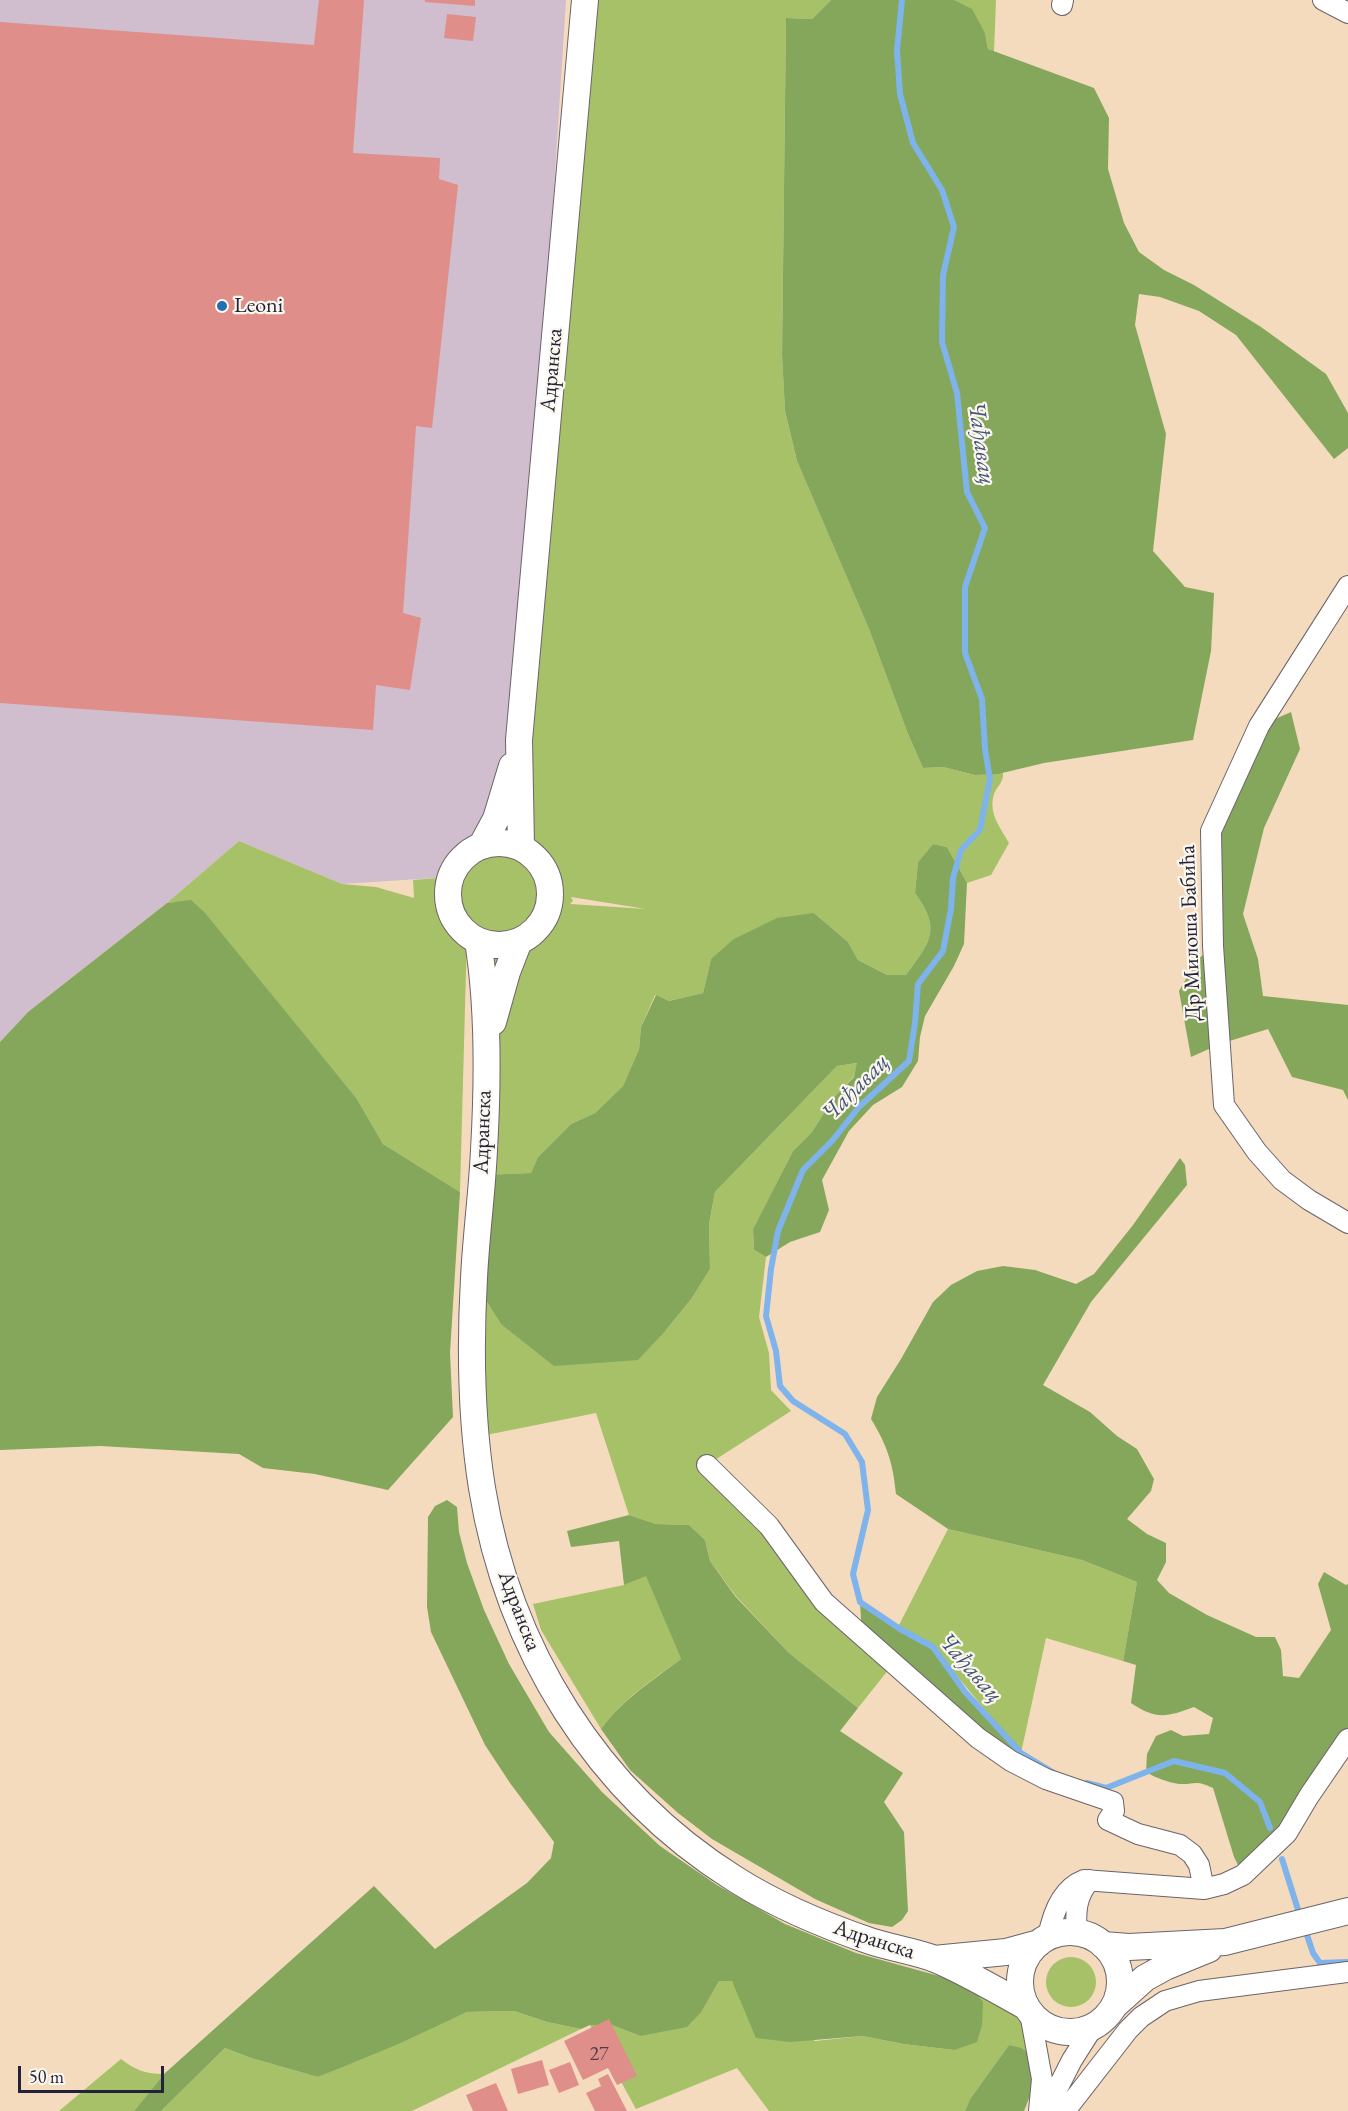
<!DOCTYPE html>
<meta charset="utf-8">
<style>
body{margin:0}
#map{position:relative;width:1348px;height:2111px;overflow:hidden;background:#f4dbbe;font-family:"EB Garamond",serif}
canvas{display:block}
.scale{position:absolute;left:18px;top:2066px;width:146px;height:27px;box-sizing:border-box;border:3px solid #22223b;border-top:0;padding-left:8px;font-size:18px;line-height:21px;white-space:nowrap;color:#22223b;-webkit-text-stroke:4px #fbf7ec;paint-order:stroke}
</style>
<div id="map">
<canvas width="1348" height="2111"></canvas>
<div class="scale">50 m</div>
</div>
<script>
const context = document.querySelector('canvas').getContext('2d');
context.lineJoin = 'round';
function paint(path, color) {
  context.fillStyle = color;
  context.fill(path, 'evenodd');
}
function stroke(path, color, width, dash) {
  context.strokeStyle = color;
  context.lineWidth = width;
  context.lineCap = dash ? 'butt' : 'round';
  context.setLineDash(dash || []);
  context.stroke(path);
}
function write(font, color, halo, rows, align = 'center') {
  context.font = font + ' "EB Garamond",serif';
  context.lineWidth = 4.5;
  context.setLineDash([]);
  context.textBaseline = 'middle';
  context.strokeStyle = halo;
  context.fillStyle = color;
  for (const [text, x, y, turn = 0] of rows) {
    context.save();
    context.translate(x, y);
    context.rotate((+turn || 0) * Math.PI / 180);
    context.textAlign = isNaN(turn) ? turn : align;
    if (halo) context.strokeText(text, 0, 0);
    context.fillText(text, 0, 0);
    context.restore();
  }
}
paint(new Path2D(`
 M 0,0 L 566,0 L 519,740 L 471,850 L 459,862 L 450,877 L 342,884 L 239,841 L 167,903 L 28,1012 L 0,1042 Z`), '#d0bdce');
paint(new Path2D(`
 M 585,0 L 831,0 L 812,19 L 786,18 L 782,354 L 785,411 L 797,461 L 869,629 L 908,734 L 923,768 L 943,767 L 975,775 L 1003,773 C 1004,782 997,786 994,794 C 988,813 1000,827 1009,843 L 991,875 L 967,883 L 947,847 L 933,844 L 918,862 L 915,893 C 942,930 930,942 906,975 L 887,975 L 858,960 L 848,942 L 814,913 L 711,959 L 703,993 L 669,1001 L 655,995 L 641,1027 L 639,1049 L 623,1086 L 595,1113 L 571,1124 L 538,1157 L 531,1173 L 482,1175 L 483,981 L 486,944 C 497,945 507,946 518,942 C 560,926 561,862 519,846 C 509,842 498,842 487,843 L 509,778 ZM 571,897 L 646,909 L 570,904 L 573,901 Z
 M 954,0 L 996,0 L 994,52 L 988,49 L 985,33 Z
 M 239,841 L 342,884 L 376,887 L 414,898 L 413,880 L 450,877 C 446,902 448,916 467,934 L 460,1192 L 383,1144 L 357,1099 L 191,901 L 167,903 Z
 M457 894a42 42 0 1 1 84 0a42 42 0 1 1-84 0Z
 M 858,1063 L 854,1076 L 834,1097 L 812,1132 L 793,1151 L 753,1229 L 754,1250 L 766,1257 L 759,1317 L 769,1353 L 771,1390 L 791,1411 L 707,1465 L 893,1664 L 858,1708 L 789,1653 L 735,1595 L 710,1561 L 705,1540 L 689,1525 L 656,1524 L 629,1515 L 596,1413 L 476,1437 L 473,1322 L 487,1302 L 501,1324 L 666,1330 L 692,1298 L 710,1269 L 709,1224 L 715,1192 L 837,1066 Z
 M 948,1529 L 1082,1560 L 1137,1582 L 1123,1661 L 1046,1638 L 1021,1753 L 933,1647 L 898,1627 Z
 M 646,1575 L 681,1659 C 652,1680 623,1699 601,1729 L 541,1630 L 533,1604 L 624,1585 Z
 M1046 1982a25 25 0 1 1 50 0a25 25 0 1 1-50 0Z
 M 719,1981 L 733,1981 L 815,2041 L 863,2036 L 903,2044 L 954,2050 L 968,1984 L 1021,2012 L 1034,2069 L 1009,2045 L 970,2099 L 965,2111 L 769,2111 L 737,2068 L 636,2109 L 590,2025 L 612,2025 L 640,2036 L 702,2011 Z
 M 514,2011 L 547,2022 L 581,2029 L 412,2111 L 161,2111 L 225,2048 L 251,2058 L 318,2077 L 467,2012 Z
 M 121,2059 C 135,2070 146,2074 164,2074 L 134,2111 L 59,2111 Z`), '#a6c168');
paint(new Path2D(`
 M 831,0 L 954,0 L 972,9 L 985,33 L 988,49 L 1094,88 L 1109,118 L 1108,169 L 1124,223 L 1139,252 L 1164,270 L 1194,285 L 1261,327 L 1326,374 L 1348,413 L 1348,448 L 1334,459 L 1236,335 L 1199,311 L 1160,297 L 1139,294 L 1135,325 L 1166,434 L 1153,551 L 1185,587 L 1214,593 L 1211,651 L 1193,740 L 1044,763 L 998,774 L 975,775 L 943,767 L 923,768 L 908,734 L 869,629 L 797,461 L 785,411 L 782,355 L 786,18 L 812,19 Z
 M 1291,712 L 1300,749 L 1264,828 L 1243,914 L 1258,959 L 1263,996 L 1348,1005 L 1348,1100 L 1343,1090 L 1292,1077 L 1268,1029 L 1220,1044 L 1191,1057 L 1179,991 L 1197,960 L 1213,946 L 1211,831 L 1259,726 Z
 M 933,844 L 947,847 L 967,883 L 964,944 L 954,966 L 925,1016 L 920,1037 L 918,1061 L 902,1087 L 873,1105 L 849,1131 L 822,1180 L 829,1210 L 820,1232 L 790,1242 L 766,1257 L 754,1250 L 753,1229 L 793,1151 L 812,1132 L 834,1097 L 854,1077 L 857,1063 L 837,1066 L 715,1192 L 709,1224 L 710,1269 L 692,1298 L 666,1330 L 638,1360 L 554,1366 L 501,1324 L 487,1302 L 473,1322 L 482,1175 L 531,1173 L 538,1157 L 571,1124 L 595,1113 L 623,1086 L 639,1049 L 641,1027 L 656,995 L 669,1001 L 703,993 L 711,959 L 734,939 L 777,918 L 814,913 L 848,942 L 858,960 L 887,975 L 906,975 C 930,942 942,930 915,893 L 918,862 Z
 M 191,900 L 205,913 L 357,1099 L 383,1144 L 460,1192 L 450,1353 L 453,1417 L 388,1490 L 315,1474 L 263,1468 L 239,1454 L 100,1446 L 0,1450 L 0,1042 L 28,1012 L 167,903 Z
 M 1180,1158 L 1185,1165 L 1187,1185 L 1091,1302 L 1043,1385 L 1090,1412 L 1117,1436 L 1137,1449 L 1154,1479 L 1151,1491 L 1127,1519 L 1147,1534 L 1166,1543 L 1166,1562 L 1157,1580 L 1169,1593 L 1207,1615 L 1256,1637 L 1275,1637 L 1281,1650 L 1283,1676 L 1299,1678 L 1331,1630 L 1318,1584 L 1324,1572 L 1346,1585 L 1348,1584 L 1348,1739 L 1243,1875 L 1234,1857 L 1213,1788 C 1194,1779 1196,1785 1179,1784 C 1167,1782 1156,1778 1146,1772 L 1147,1754 L 1156,1736 L 1171,1730 L 1183,1736 L 1209,1734 L 1213,1718 L 1194,1707 C 1167,1717 1156,1720 1131,1703 L 1136,1665 L 1123,1661 L 1137,1582 L 1082,1560 L 948,1529 L 896,1494 C 893,1463 887,1445 871,1419 L 877,1397 L 901,1359 L 933,1302 L 951,1285 L 977,1271 L 1003,1266 L 1035,1270 L 1076,1284 L 1094,1274 L 1133,1225 Z
 M 447,1500 L 457,1507 L 459,1532 L 467,1563 L 484,1610 L 509,1664 L 549,1732 L 602,1792 L 660,1846 L 717,1885 L 785,1924 L 856,1953 L 968,1984 L 983,2002 L 982,2025 L 977,2042 L 954,2050 L 903,2044 L 863,2036 L 790,2042 L 756,2038 L 732,1981 L 719,1981 L 702,2011 L 687,2027 L 640,2036 L 612,2025 L 590,2025 L 581,2029 L 547,2022 L 514,2011 L 467,2012 L 396,2045 L 318,2077 L 251,2058 L 225,2048 L 161,2111 L 134,2111 L 164,2074 L 374,1886 L 435,1949 L 527,1883 L 551,1858 L 554,1842 L 510,1783 L 485,1745 L 431,1632 L 427,1607 L 428,1517 L 435,1506 Z
 M 629,1515 L 656,1524 L 689,1525 L 705,1540 L 710,1561 L 735,1596 L 789,1653 L 858,1708 L 840,1731 L 903,1773 L 884,1802 L 904,1832 L 908,1911 L 902,1920 L 892,1927 L 869,1923 L 815,1899 L 712,1839 L 678,1813 L 630,1770 L 601,1729 C 623,1699 652,1681 681,1659 L 646,1576 L 624,1585 L 619,1541 L 571,1547 L 567,1531 Z
 M 860,1602 L 900,1629 L 933,1647 L 965,1692 L 1021,1753 L 1011,1761 L 862,1637 Z
 M 1009,2045 L 1021,2048 L 1029,2053 L 1034,2086 L 1024,2111 L 965,2111 L 970,2099 Z`), '#84a75c');
stroke(new Path2D(`
 M 902,0 L 897,50 L 900,94 L 913,143 L 942,190 L 954,227 L 943,275 L 942,342 L 957,393 L 967,492 L 985,528 L 965,587 L 965,653 L 982,699 L 985,749 L 990,779 L 980,830 L 961,850 L 953,878 L 951,909 L 943,951 L 918,984 L 915,1023 L 909,1061 L 859,1107 L 832,1141 L 803,1170 L 778,1231 L 771,1269 L 766,1316 L 776,1351 L 780,1386 L 793,1401 L 845,1434 L 862,1462 L 868,1510 L 853,1574 L 860,1602 L 900,1629 L 933,1647 L 965,1692 L 1021,1753 L 1054,1773
 M 1087,1783 L 1106,1788 L 1174,1761 L 1225,1773 L 1260,1802 L 1270,1828
 M 1282,1859 L 1300,1916
 M 1305,1929 L 1313,1953 L 1320,1963 L 1348,1962`), '#7eb3ec', 6);
paint(new Path2D(`
 M 319,0 L 364,0 L 353,153 L 440,158 L 439,179 L 458,185 L 432,428 L 416,426 L 403,613 L 421,618 L 410,690 L 376,685 L 373,730 L 0,703 L 0,22 L 314,45 Z
 M 425,0 L 475,0 L 475,6 L 425,2 Z
 M 447,14 L 476,17 L 473,41 L 444,38 Z
 M 609,2019 L 637,2076 L 617,2085 L 608,2068 L 583,2080 L 564,2041 Z
 M 542,2060 L 549,2085 L 518,2094 L 511,2069 Z
 M 570,2062 L 579,2085 L 559,2093 L 549,2070 Z
 M 608,2074 L 627,2111 L 595,2111 L 586,2093 L 601,2086 L 598,2079 Z
 M 496,2083 L 508,2111 L 473,2111 L 466,2095 Z`), '#df8e8a');
const minor = new Path2D(`
 M 1323,0 L 1348,13
 M 1062,5 L 1063,0
 M 1348,586 L 1259,726 L 1211,831 L 1213,946 L 1224,1105 L 1257,1152 L 1282,1180 L 1309,1200 L 1348,1223
 M 707,1465 L 769,1526 L 824,1602 L 978,1738 L 1011,1761 L 1046,1779 L 1113,1802 L 1114,1811 L 1108,1820 L 1138,1834 L 1180,1845 L 1192,1854 L 1199,1865 L 1204,1889
 M 1077,1933 C 1075,1912 1076,1896 1090,1880
 M 1048,1938 C 1052,1915 1061,1889 1084,1880 L 1204,1889 L 1224,1884 L 1243,1875 L 1287,1833 L 1309,1796 L 1348,1739
 M 1030,2013 L 1042,2079 L 1039,2111
 M 1046,2111 L 1072,2060 L 1093,2027
 M 1065,2111 L 1128,2030 L 1141,2017 L 1165,2001 L 1199,1991 L 1348,1972`);
const major = new Path2D(`
 M448 894a51 51 0 1 1 102 0a51 51 0 1 1-102 0Z
 M 482,845 L 496,819 L 512,766
 M 521,846 L 519,740 L 585,0
 M 478,941 C 489,1009 488,1081 484,1150 C 482,1193 476,1236 474,1278 C 470,1348 471,1419 482,1488 C 508,1648 596,1792 735,1879 C 776,1905 823,1925 870,1941 C 891,1948 914,1951 935,1959 C 966,1972 996,1990 1025,2006
 M 493,1022 L 507,972 L 519,941
 M1020 1982a50 50 0 1 1 100 0a50 50 0 1 1-100 0Z
 M 1103,1945 L 1129,1947 L 1225,1942 L 1348,1911
 M 934,1959 L 1006,1952 L 1039,1943
 M 1115,2005 L 1145,1978 L 1165,1967 L 1209,1949`);
stroke(minor, '#6c6369', 22);
stroke(major, '#6c6369', 28);
stroke(minor, '#fff', 20);
stroke(major, '#fff', 26);
for (const [x, y, r, color] of [
 [222,306,6,"#1f6fb2"]
]) {
  const dot = new Path2D();
  dot.arc(x, y, r, 0, 2 * Math.PI);
  context.fillStyle = color;
  context.fill(dot);
  stroke(dot, '#fbf7ec', 2);
}
write('20px', '#513d4f', null, [
 ["27",599,2055]
]);
write('22px', '#22223b', '#fbf7ec', [
 ["Leoni",234,306]
], 'left');
write('22px', '#22223b', '#fbf7ec', [
 ["Адранска",552,370,-85],
 ["Др Милоша Бабића",1191,933,-92],
 ["Адранска",483,1132,-88],
 ["Адранска",519,1611,69],
 ["Адранска",874,1940,18]
]);
write('italic 24px', '#425579', '#fbf7ec', [
 ["Чађавац",981,443,82],
 ["Чађавац",856,1088,-45],
 ["Чађавац",970,1668,49]
]);
</script>
